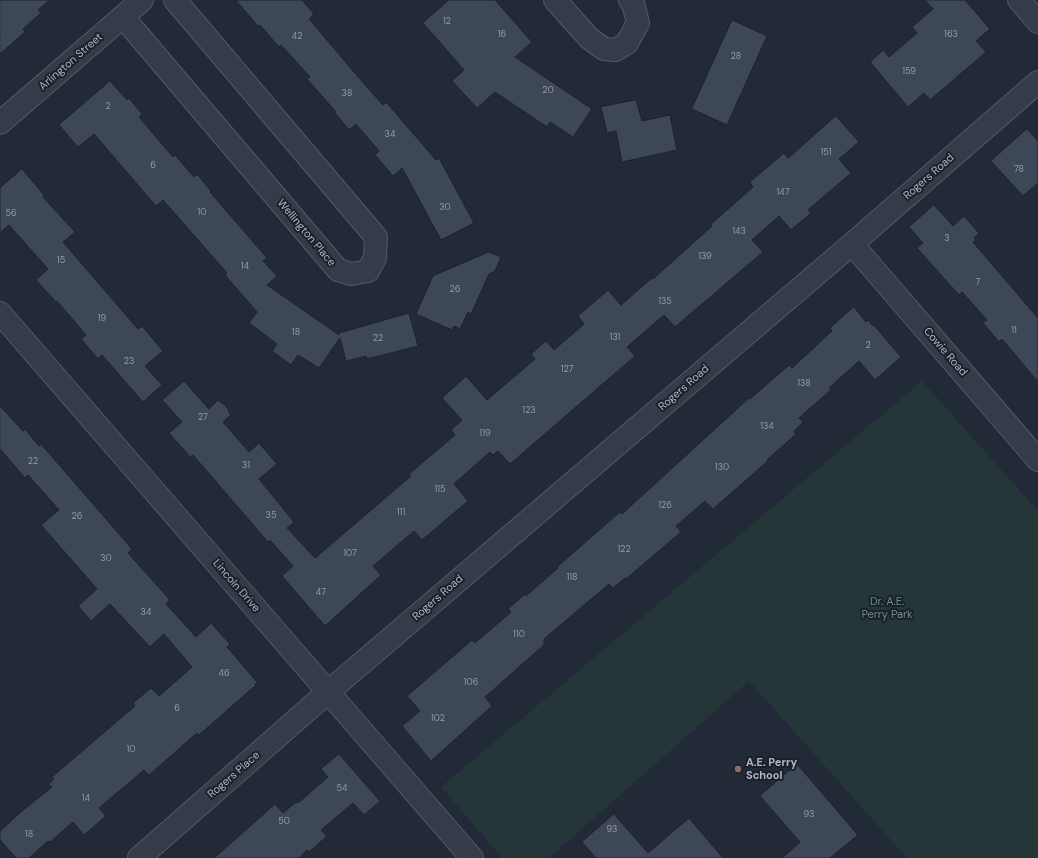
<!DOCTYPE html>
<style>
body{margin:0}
canvas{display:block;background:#222937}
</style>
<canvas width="1038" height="858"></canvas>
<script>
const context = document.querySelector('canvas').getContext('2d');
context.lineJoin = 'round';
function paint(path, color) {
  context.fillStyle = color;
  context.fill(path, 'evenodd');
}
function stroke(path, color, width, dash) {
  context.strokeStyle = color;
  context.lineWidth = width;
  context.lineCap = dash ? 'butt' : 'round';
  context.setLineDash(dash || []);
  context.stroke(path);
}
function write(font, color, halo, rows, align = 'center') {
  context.font = font + ' "DM Sans",sans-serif';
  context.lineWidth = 4;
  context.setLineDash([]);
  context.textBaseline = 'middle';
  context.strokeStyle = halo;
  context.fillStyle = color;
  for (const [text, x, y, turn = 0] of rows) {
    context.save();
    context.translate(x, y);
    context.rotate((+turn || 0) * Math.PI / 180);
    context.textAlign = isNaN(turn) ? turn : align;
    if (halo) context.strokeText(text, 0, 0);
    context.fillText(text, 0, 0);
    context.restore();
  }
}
paint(new Path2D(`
 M 922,381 L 1038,511 L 1038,858 L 907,858 L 749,681 L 549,858 L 502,858 L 441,787 Z`), '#253639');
const building = new Path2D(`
 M 0,0 L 50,0 L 38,10 L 41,13 L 23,29 L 25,32 L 0,54 Z
 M 236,0 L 302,0 L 314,14 L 309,19 L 366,86 L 383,105 L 386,102 L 436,160 L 439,158 L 474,223 L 441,240 L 402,168 L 393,176 L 375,155 L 379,151 L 356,124 L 349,130 L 335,113 L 336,112 L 307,79 L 310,77 L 281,45 L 279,47 L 260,25 L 258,26 Z
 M 449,0 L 495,0 L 532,42 L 515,57 L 592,109 L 573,137 L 550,122 L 547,127 L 495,92 L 477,108 L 452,81 L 464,70 L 423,23 Z
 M 925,0 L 965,0 L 990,29 L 976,41 L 986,52 L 930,100 L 924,93 L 908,107 L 870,62 L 883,50 L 889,57 L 917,33 L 912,27 L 933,9 Z
 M 732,20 L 767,36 L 727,125 L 692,109 Z
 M 110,81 L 127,100 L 129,98 L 142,114 L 139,117 L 173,157 L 175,155 L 194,177 L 197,174 L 211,191 L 210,192 L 267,258 L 263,261 L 277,276 L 267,285 L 339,335 L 339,333 L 409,313 L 418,346 L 367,359 L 366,356 L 346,361 L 340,338 L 319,368 L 298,355 L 291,365 L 272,351 L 277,344 L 249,323 L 257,312 L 225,275 L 227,273 L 163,200 L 156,206 L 94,134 L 78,147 L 59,125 Z
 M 636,100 L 642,121 L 670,115 L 677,150 L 622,162 L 616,131 L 607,133 L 601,107 Z
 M 836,116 L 859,142 L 839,159 L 851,173 L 808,210 L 811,213 L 791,230 L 779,216 L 752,240 L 763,252 L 675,327 L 664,315 L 627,347 L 635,356 L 510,464 L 498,451 L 493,455 L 490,452 L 454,484 L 468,501 L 422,540 L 414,531 L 373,566 L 381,575 L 325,626 L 282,576 L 293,566 L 270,540 L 268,542 L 193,455 L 190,457 L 169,433 L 182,422 L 162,400 L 184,381 L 209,409 L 218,400 L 226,406 L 231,415 L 223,422 L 249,452 L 259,443 L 277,464 L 259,479 L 294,522 L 287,528 L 315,558 L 411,476 L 409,474 L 455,435 L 451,430 L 462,420 L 442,398 L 466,376 L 487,400 L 535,359 L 531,354 L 546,341 L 554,350 L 584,324 L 578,316 L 608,290 L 621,305 L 652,278 L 653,279 L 712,226 L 711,224 L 753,187 L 750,182 L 784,153 L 788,158 Z
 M 1027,129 L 1038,141 L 1038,183 L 1023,196 L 991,161 Z
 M 22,169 L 44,195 L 43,197 L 75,232 L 63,242 L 138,329 L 142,326 L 163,351 L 145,366 L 162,385 L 143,402 L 102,355 L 98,359 L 81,339 L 86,335 L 57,301 L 56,302 L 36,280 L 48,269 L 9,225 L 0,233 L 0,188 Z
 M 934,205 L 953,226 L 964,216 L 979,233 L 974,238 L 976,240 L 973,242 L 1038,318 L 1038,382 L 1002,339 L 999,342 L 983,323 L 987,320 L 962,292 L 959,295 L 917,248 L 923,243 L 909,227 Z
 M 489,252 L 501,257 L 495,271 L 489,274 L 471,314 L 468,312 L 460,329 L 454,326 L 452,330 L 416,314 L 433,276 Z
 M 854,307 L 866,322 L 868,320 L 873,326 L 874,325 L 901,357 L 875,380 L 859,361 L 829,388 L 831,390 L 799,418 L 803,422 L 794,431 L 796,434 L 767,460 L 768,461 L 713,509 L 705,501 L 676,526 L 681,532 L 626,579 L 625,578 L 613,588 L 609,584 L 544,639 L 544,645 L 485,697 L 492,706 L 431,761 L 402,726 L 420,711 L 407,696 L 472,640 L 475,643 L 511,612 L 508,609 L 525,594 L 526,596 L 558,568 L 557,567 L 620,512 L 622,514 L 749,398 L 750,399 L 789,365 L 792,368 L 832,331 L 830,328 Z
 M 0,406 L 23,431 L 25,429 L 39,446 L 41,444 L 132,549 L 128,553 L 170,600 L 166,604 L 196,637 L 211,623 L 230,644 L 227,647 L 257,682 L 255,684 L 256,685 L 199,735 L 197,733 L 149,775 L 144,770 L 99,808 L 106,816 L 84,835 L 73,822 L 50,842 L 48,841 L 29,858 L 16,858 L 0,840 L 0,831 L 22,811 L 52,787 L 49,784 L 54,779 L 52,777 L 135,706 L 133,703 L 151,688 L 159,696 L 192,667 L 164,634 L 150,647 L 110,604 L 91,621 L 78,606 L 97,589 L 41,525 L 59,510 L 28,475 L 25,478 L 0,449 Z
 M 339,754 L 380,801 L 364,815 L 353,803 L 321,830 L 327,836 L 309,852 L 307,850 L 299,858 L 214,858 L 275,804 L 283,813 L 296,802 L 298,803 L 328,777 L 321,769 Z
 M 797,764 L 858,835 L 830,858 L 782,858 L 800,842 L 760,796 Z
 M 614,814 L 648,853 L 689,818 L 723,858 L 596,858 L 582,842 Z`);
paint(building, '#3e4757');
stroke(building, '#1d222e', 1);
const minor = new Path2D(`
 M 555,0 L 589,38 L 604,49 L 616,50 L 627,43 L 638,23 L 633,3 L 630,0
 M 1019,0 L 1038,22
 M 123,17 L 338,270 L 351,274 L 368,271 L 375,258 L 376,237 L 175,0
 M 0,123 L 142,0
 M 852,244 L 1038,460
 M 0,313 L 472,858
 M 139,858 L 328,692 L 852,244 L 1038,82`);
stroke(minor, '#535965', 24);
stroke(minor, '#353b48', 22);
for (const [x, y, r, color] of [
 [738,769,4,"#8d6e63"]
]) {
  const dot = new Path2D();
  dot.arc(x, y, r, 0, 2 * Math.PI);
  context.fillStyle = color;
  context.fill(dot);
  stroke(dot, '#1b202c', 1.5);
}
write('9px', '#949aa9', null, [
 ["12",447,22],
 ["16",502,35],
 ["163",951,35],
 ["42",297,37],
 ["28",736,57],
 ["159",909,72],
 ["20",548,91],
 ["38",347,94],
 ["2",108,107],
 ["34",390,135],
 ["151",826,153],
 ["6",153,166],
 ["78",1019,170],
 ["147",783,193],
 ["30",445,208],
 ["10",202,213],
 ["56",11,214],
 ["143",739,232],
 ["3",947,239],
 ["139",705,257],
 ["15",61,261],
 ["14",245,267],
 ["7",978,283],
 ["26",455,290],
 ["135",665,302],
 ["19",102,319],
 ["11",1014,331],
 ["18",296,333],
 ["131",615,338],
 ["22",378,339],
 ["2",868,346],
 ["23",129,362],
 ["127",567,370],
 ["138",804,384],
 ["123",529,411],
 ["27",203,418],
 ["134",767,427],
 ["119",485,434],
 ["22",33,462],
 ["31",246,466],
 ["130",722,468],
 ["115",440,490],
 ["126",665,506],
 ["111",401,513],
 ["35",271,516],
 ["26",77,517],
 ["122",624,550],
 ["107",350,554],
 ["30",106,559],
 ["118",572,578],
 ["47",321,593],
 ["34",146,613],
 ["110",519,635],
 ["46",224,674],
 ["106",471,683],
 ["6",177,709],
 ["102",438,719],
 ["10",131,750],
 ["54",342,789],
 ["14",86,799],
 ["93",809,815],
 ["50",284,822],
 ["93",612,830],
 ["18",29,835]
]);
write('11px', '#b0b6c4', '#1b202c', [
 ["Arlington Street",71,62,-41],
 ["Rogers Road",929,177,-41],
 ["Wellington Place",306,233,50],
 ["Cowie Road",945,352,49],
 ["Rogers Road",684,388,-41],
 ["Lincoln Drive",236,586,49],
 ["Rogers Road",438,598,-41],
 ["Rogers Place",234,775,-41]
]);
write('11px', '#699377', '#1b202c', [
 ["Dr. A.E.",887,602],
 ["Perry Park",887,615]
]);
write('bold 11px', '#b0b6c4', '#1b202c', [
 ["A.E. Perry",746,763],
 ["School",746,776]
], 'left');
</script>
